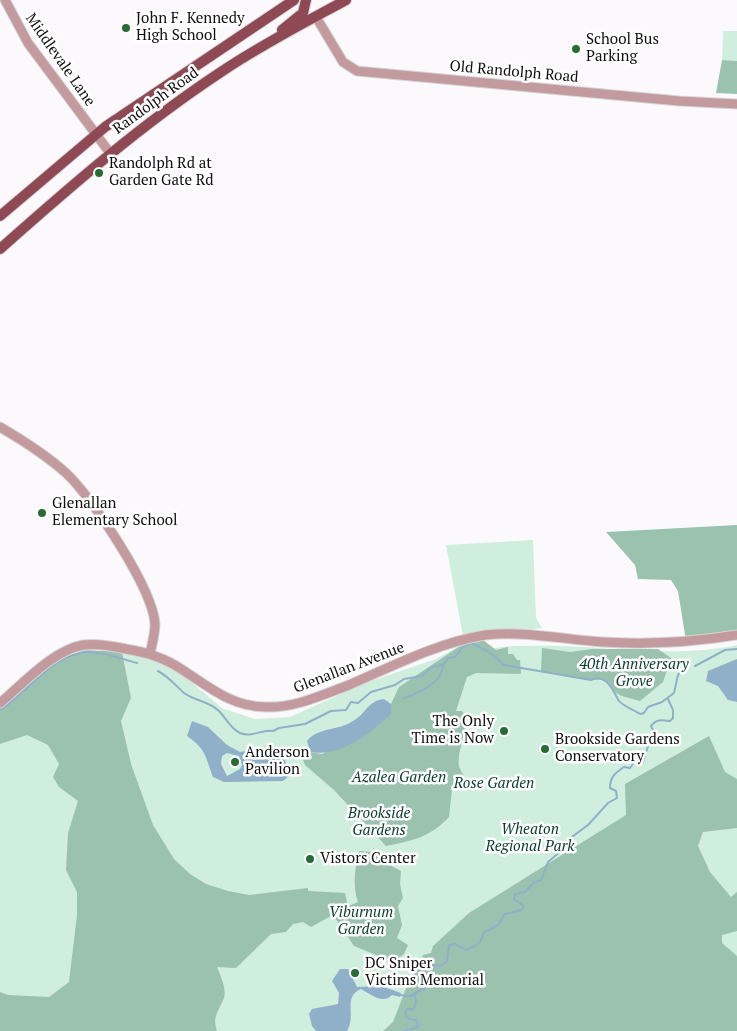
<!DOCTYPE html>
<style>
body{margin:0}
canvas{display:block;background:#fcf9fd}
</style>
<canvas width="737" height="1031"></canvas>
<script>
const context = document.querySelector('canvas').getContext('2d');
context.lineJoin = 'round';
function paint(path, color) {
  context.fillStyle = color;
  context.fill(path, 'evenodd');
}
function stroke(path, color, width, dash) {
  context.strokeStyle = color;
  context.lineWidth = width;
  context.lineCap = dash ? 'butt' : 'round';
  context.setLineDash(dash || []);
  context.stroke(path);
}
function write(font, color, halo, rows, align = 'center') {
  context.font = font + ' "PT Serif",serif';
  context.lineWidth = 5;
  context.setLineDash([]);
  context.textBaseline = 'middle';
  context.strokeStyle = halo;
  context.fillStyle = color;
  for (const [text, x, y, turn = 0] of rows) {
    context.save();
    context.translate(x, y);
    context.rotate((+turn || 0) * Math.PI / 180);
    context.textAlign = isNaN(turn) ? turn : align;
    if (halo) context.strokeText(text, 0, 0);
    context.fillText(text, 0, 0);
    context.restore();
  }
}
paint(new Path2D(`
 M 723,31 L 737,31 L 737,61 L 722,60 Z
 M 533,540 L 536,618 L 542,628 L 463,636 L 446,545 Z
 M 483,640 L 494,648 C 575,638 656,662 737,645 L 737,1031 L 0,1031 L 0,710 L 91,653 L 111,648 L 132,647 L 187,675 L 197,687 L 222,708 L 255,719 L 290,717 L 365,683 L 436,659 L 463,644 Z`), '#cfeede');
paint(new Path2D(`
 M 722,60 L 737,61 L 737,94 L 716,93 Z
 M 737,525 L 737,635 L 686,641 L 678,591 L 671,580 L 638,579 L 635,565 L 606,532 Z
 M 483,640 L 496,650 L 508,647 L 508,654 L 513,654 L 517,660 L 520,660 L 521,674 L 476,673 L 467,677 L 456,711 L 462,711 C 472,722 456,751 459,766 C 461,772 466,779 468,785 L 452,789 L 449,817 C 429,838 414,840 386,846 L 334,790 L 305,765 L 302,757 L 310,752 L 322,754 L 391,714 L 391,704 L 399,687 L 463,644 Z
 M 542,648 L 570,652 L 592,649 L 658,649 L 671,658 L 663,682 L 640,701 C 627,697 614,697 609,683 L 602,679 L 591,680 L 541,672 Z
 M 86,650 L 122,652 L 131,698 L 121,721 L 131,764 L 153,825 L 174,859 L 190,874 L 206,884 L 228,891 L 249,895 L 308,888 L 308,891 L 345,893 L 348,906 L 358,902 C 352,886 355,868 359,851 L 387,853 L 386,863 L 401,871 L 400,884 L 403,898 L 398,906 L 402,925 L 397,938 L 408,945 L 404,954 L 393,962 L 354,946 L 333,915 L 311,927 L 303,922 L 293,924 L 286,932 L 271,934 L 236,968 L 217,967 C 220,975 227,989 224,998 C 219,1011 212,1016 217,1031 L 0,1031 L 0,992 L 8,995 L 49,997 L 69,982 L 77,915 L 77,892 L 66,870 L 68,833 L 78,801 L 59,787 L 53,777 L 59,764 L 48,745 L 27,735 L 0,744 L 0,707 L 62,657 Z
 M 709,736 L 725,772 L 737,779 L 737,828 L 703,832 L 698,846 L 710,872 L 731,897 L 737,892 L 737,931 L 722,935 L 722,943 L 737,956 L 737,1031 L 383,1031 L 393,1022 L 405,991 L 423,955 L 431,953 L 433,946 L 469,913 L 626,815 L 625,784 Z`), '#9bc2af');
paint(new Path2D(`
 M 737,659 L 737,702 L 728,700 L 718,686 L 706,681 L 708,671 Z
 M 384,699 L 391,704 L 391,714 C 369,734 341,757 310,752 L 307,741 C 318,727 338,731 353,721 C 367,713 367,701 384,699 Z
 M 192,721 L 208,727 L 227,745 L 240,752 L 273,746 L 283,754 L 290,775 L 283,781 L 224,782 L 213,777 C 205,757 207,750 187,736 ZM 227,753 L 239,756 L 242,765 L 240,769 L 227,776 L 221,764 L 222,756 Z
 M 340,969 L 348,969 L 357,987 L 381,986 L 401,993 L 400,997 L 392,995 C 383,1005 370,994 361,989 C 342,997 357,1015 347,1031 L 316,1031 L 312,1026 L 309,1014 L 312,1009 L 338,1004 L 339,993 L 332,981 Z`), '#90b0c9');
stroke(new Path2D(`
 M 695,666 L 725,650 L 737,649
 M 158,671 C 169,677 175,685 184,693 C 195,701 209,701 219,711 C 226,718 230,728 240,733 C 251,738 262,729 273,731 L 279,728 L 305,724 L 331,711 L 346,710 L 351,702 L 358,703 L 371,692 L 395,685 L 404,679 L 422,676 L 432,667 L 443,665 L 448,658 L 455,657 L 462,648 L 471,643 L 491,653 L 504,665 L 591,680 C 607,673 613,691 619,701 C 623,706 634,710 640,714 L 644,713 L 648,707 L 662,702 L 674,693 L 678,675 L 683,669
 M 404,698 C 419,693 442,683 443,665
 M 0,710 C 28,693 51,655 87,652 C 103,651 121,659 137,663
 M 400,995 L 410,996 L 434,983 L 432,965 L 441,966 L 447,961 L 449,945 L 455,944 L 466,950 C 475,946 482,944 483,933 L 498,925 L 505,914 L 522,910 L 524,906 L 514,899 L 515,894 L 525,892 L 533,883 L 541,880 L 548,862 L 561,851 L 561,845 L 588,825 L 608,803 L 617,798 L 616,791 L 610,788 C 610,777 615,773 624,767 L 630,768 L 635,761 L 643,762 L 649,743 L 657,738 L 651,726 C 656,719 662,720 670,721 L 673,718 L 673,710 L 668,699
 M 404,1031 L 418,1027 L 416,1020 L 409,1019 L 405,1014 L 407,1009 L 414,1009 L 416,1000 L 414,994`), '#90b0c9', 2);
const tertiary = new Path2D(`
 M 5,0 L 28,43 L 110,153
 M 316,17 L 343,62 L 357,71 L 679,101 L 737,104
 M 0,427 C 24,441 46,455 66,473 C 92,497 153,589 155,624 C 155,634 152,644 150,654
 M 0,703 C 24,683 52,651 83,645 C 97,643 112,646 126,649 C 145,652 165,658 181,669 C 208,686 231,707 266,707 C 295,708 322,695 349,685 C 393,666 437,643 485,635 C 522,630 566,640 603,642 C 648,645 693,642 737,635`);
const primary = new Path2D(`
 M 282,30 L 303,13 L 306,0
 M 0,216 L 105,127 L 294,0
 M 0,249 C 71,186 142,124 221,72 C 261,45 304,23 346,0`);
stroke(tertiary, '#d6d4d7', 11);
stroke(primary, '#d6d4d7', 12);
stroke(tertiary, '#c39a9e', 9);
stroke(primary, '#8e4954', 10);
for (const [x, y, r, color] of [
 [126,28,5,"#286b35"],
 [576,49,5,"#286b35"],
 [99,173,5,"#286b35"],
 [42,513,5,"#286b35"],
 [504,731,5,"#286b35"],
 [545,749,5,"#286b35"],
 [235,762,5,"#286b35"],
 [310,859,5,"#286b35"],
 [355,973,5,"#286b35"]
]) {
  const dot = new Path2D();
  dot.arc(x, y, r, 0, 2 * Math.PI);
  context.fillStyle = color;
  context.fill(dot);
  stroke(dot, '#fff', 2);
}
write('15px', '#100f10', '#fff', [
 ["John F. Kennedy",136,19],
 ["High School",136,36],
 ["School Bus",586,40],
 ["Parking",586,57],
 ["Randolph Rd at",109,164],
 ["Garden Gate Rd",109,181],
 ["Glenallan",52,504],
 ["Elementary School",52,521],
 ["The Only",494,722,"right"],
 ["Time is Now",494,739,"right"],
 ["Brookside Gardens",555,740],
 ["Conservatory",555,757],
 ["Anderson",245,753],
 ["Pavilion",245,770],
 ["Vistors Center",320,859],
 ["DC Sniper",365,964],
 ["Victims Memorial",365,981]
], 'left');
write('15px', '#100f10', '#fff', [
 ["Middlevale Lane",60,60,55],
 ["Old Randolph Road",514,72,5],
 ["Randolph Road",156,101,-36],
 ["Glenallan Avenue",349,668,-21]
]);
write('italic 15px', '#093d2a', '#fff', [
 ["40th Anniversary",634,665],
 ["Grove",634,682],
 ["Azalea Garden",399,778],
 ["Rose Garden",494,784],
 ["Brookside",379,814],
 ["Gardens",379,831],
 ["Wheaton",530,830],
 ["Regional Park",530,847],
 ["Viburnum",361,913],
 ["Garden",361,930]
]);
</script>
